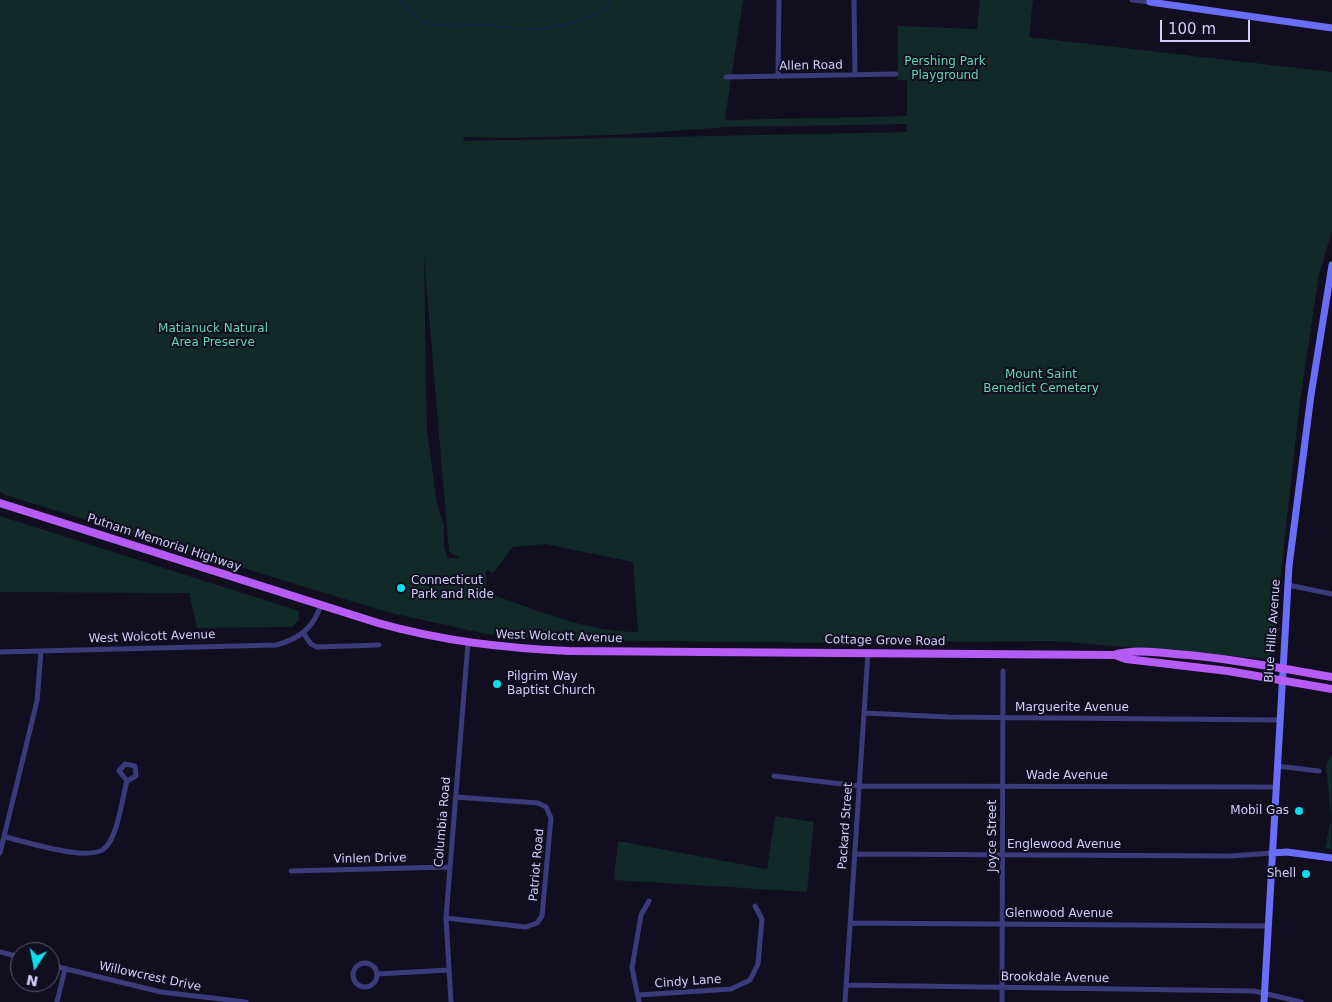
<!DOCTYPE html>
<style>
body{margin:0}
#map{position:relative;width:1332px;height:1002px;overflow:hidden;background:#100e1f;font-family:"DejaVu Sans",sans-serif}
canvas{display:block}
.north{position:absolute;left:10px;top:942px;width:50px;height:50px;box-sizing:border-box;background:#100e1f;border:1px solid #5d5b77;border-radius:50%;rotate:191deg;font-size:14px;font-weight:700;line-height:20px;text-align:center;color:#d1cefc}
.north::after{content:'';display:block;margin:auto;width:18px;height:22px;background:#0cdeeb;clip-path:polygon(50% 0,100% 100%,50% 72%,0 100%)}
.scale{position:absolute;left:1160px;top:20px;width:90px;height:22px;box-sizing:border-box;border:2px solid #d1cefc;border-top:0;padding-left:6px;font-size:15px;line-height:18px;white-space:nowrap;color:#d1cefc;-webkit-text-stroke:4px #100e1f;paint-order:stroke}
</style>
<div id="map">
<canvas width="1332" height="1002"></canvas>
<div class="north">N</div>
<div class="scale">100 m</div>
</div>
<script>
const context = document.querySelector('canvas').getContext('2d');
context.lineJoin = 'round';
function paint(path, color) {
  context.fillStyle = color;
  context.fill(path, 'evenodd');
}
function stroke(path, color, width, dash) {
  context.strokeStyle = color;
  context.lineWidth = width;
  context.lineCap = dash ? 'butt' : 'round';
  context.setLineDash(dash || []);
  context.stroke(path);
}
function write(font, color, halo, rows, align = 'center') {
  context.font = font + ' "DejaVu Sans",sans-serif';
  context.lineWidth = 4;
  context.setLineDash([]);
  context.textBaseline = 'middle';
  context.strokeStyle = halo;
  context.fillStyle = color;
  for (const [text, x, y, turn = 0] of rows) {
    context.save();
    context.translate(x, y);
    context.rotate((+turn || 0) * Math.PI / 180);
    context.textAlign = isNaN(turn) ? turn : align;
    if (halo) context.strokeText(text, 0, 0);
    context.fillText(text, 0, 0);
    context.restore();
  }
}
paint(new Path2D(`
 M 0,0 L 743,0 L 725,119 L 727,120 L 907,116 L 907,80 L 898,80 L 898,26 L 977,29 L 980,0 L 1033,0 L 1029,37 L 1332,72 L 1332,231 L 1319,275 L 1300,401 L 1272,653 L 1268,659 L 1052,641 L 836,643 L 647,641 L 566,640 L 486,634 L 387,612 L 5,495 L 0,492 ZM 907,124 L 907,132 L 464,141 L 463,137 L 502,138 L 616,135 L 728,127 ZM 424,256 L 449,552 L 460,558 L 448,558 L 444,547 L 444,525 L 437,504 L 427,431 ZM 545,544 L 633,562 L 638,632 C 586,632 535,609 487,593 L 486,570 L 493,573 L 513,547 Z
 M 0,516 L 299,611 L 299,620 L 292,627 L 197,628 L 189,593 L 0,592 Z
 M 1332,755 L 1331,840 L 1332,849 L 1325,848 L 1331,819 L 1326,765 Z
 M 775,816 L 814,822 L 807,892 L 614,880 L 618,841 L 767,869 Z`), '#112927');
stroke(new Path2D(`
 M 398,0 L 423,22 L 440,26 L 482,25 L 533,30 L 574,23 L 609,8 L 611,0`), '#0e2542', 2);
stroke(new Path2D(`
 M 854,0 L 855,75
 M 1132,0 L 1150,2
 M 726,77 L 896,74
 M 778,77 L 779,0
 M 1288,585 L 1332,594
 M 303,633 L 311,644 L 317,647 L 379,645
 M 0,652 L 276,645 C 299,639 314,628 321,604
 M 864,713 L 948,717 L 1279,720
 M 1277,766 L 1319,771
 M 774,776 L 859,786 L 1275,787
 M 5,837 C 25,841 92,864 106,847 C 118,834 122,799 127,781 L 136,776 L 135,766 L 125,764 L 119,771 L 127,781
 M 0,853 L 37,701 L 41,651
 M 855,854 L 1230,856 L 1272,853
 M 291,871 L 449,867
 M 446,918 L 526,927 L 537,923 L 542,916 L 551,818 L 546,807 L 538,803 L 456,797
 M 850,923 L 1268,926
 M 0,952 L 20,957
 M353 975a12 12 0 1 1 24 0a12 12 0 1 1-24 0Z
 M 50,965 L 161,992 L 246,1002
 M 377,974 L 449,970
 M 846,985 L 1254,991 L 1301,1002
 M 638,995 L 731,989 L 750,980 L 758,964 L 762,919 L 755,906
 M 57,1002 L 65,969
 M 451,1002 L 446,918 L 468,643
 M 639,1002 L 632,968 L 641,915 L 649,901
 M 845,1002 L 868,652
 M 1002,1002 L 1003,671`), '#3b3b7c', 5);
stroke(new Path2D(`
 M 1150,0 L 1150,2 L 1332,28
 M 1272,853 L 1287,852 L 1332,858
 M 1264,1002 L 1289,566 L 1311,395 L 1332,265`), '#6a6df7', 7);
stroke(new Path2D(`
 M 0,503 L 378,623 C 442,641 503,648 569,651 L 1113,655 C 1134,649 1154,652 1175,654 C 1228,658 1280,668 1332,677
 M 1115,655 L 1126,659 L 1228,671 L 1332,689`), '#b55bf6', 8);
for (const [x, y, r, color] of [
 [401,588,5,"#0cdeeb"],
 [497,684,5,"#0cdeeb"],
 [1299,811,5,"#0cdeeb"],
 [1306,874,5,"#0cdeeb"]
]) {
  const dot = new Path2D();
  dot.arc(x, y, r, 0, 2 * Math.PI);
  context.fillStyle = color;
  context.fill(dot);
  stroke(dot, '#100e1f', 2);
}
write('12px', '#5fd8b4', '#100e1f', [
 ["Pershing Park",945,62],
 ["Playground",945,76],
 ["Matianuck Natural",213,329],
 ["Area Preserve",213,343],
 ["Mount Saint",1041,375],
 ["Benedict Cemetery",1041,389]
]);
write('12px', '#d1cefc', '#100e1f', [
 ["Allen Road",811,66,-1],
 ["Putnam Memorial Highway",164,543,18],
 ["Blue Hills Avenue",1273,631,-86],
 ["West Wolcott Avenue",152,637,-2],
 ["West Wolcott Avenue",559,637,2],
 ["Cottage Grove Road",885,641,1],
 ["Marguerite Avenue",1072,708],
 ["Wade Avenue",1067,776],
 ["Columbia Road",443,822,-85],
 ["Packard Street",846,826,-86],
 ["Joyce Street",993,836,-90],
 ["Englewood Avenue",1064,845],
 ["Vinlen Drive",370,859,-1],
 ["Patriot Road",537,865,-85],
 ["Glenwood Avenue",1059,914],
 ["Willowcrest Drive",150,977,12],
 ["Brookdale Avenue",1055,978,1],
 ["Cindy Lane",688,982,-4]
]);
write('12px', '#d1cefc', '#100e1f', [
 ["Connecticut",411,581],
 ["Park and Ride",411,595],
 ["Pilgrim Way",507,677],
 ["Baptist Church",507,691],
 ["Mobil Gas",1289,811,"right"],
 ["Shell",1296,874,"right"]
], 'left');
</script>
